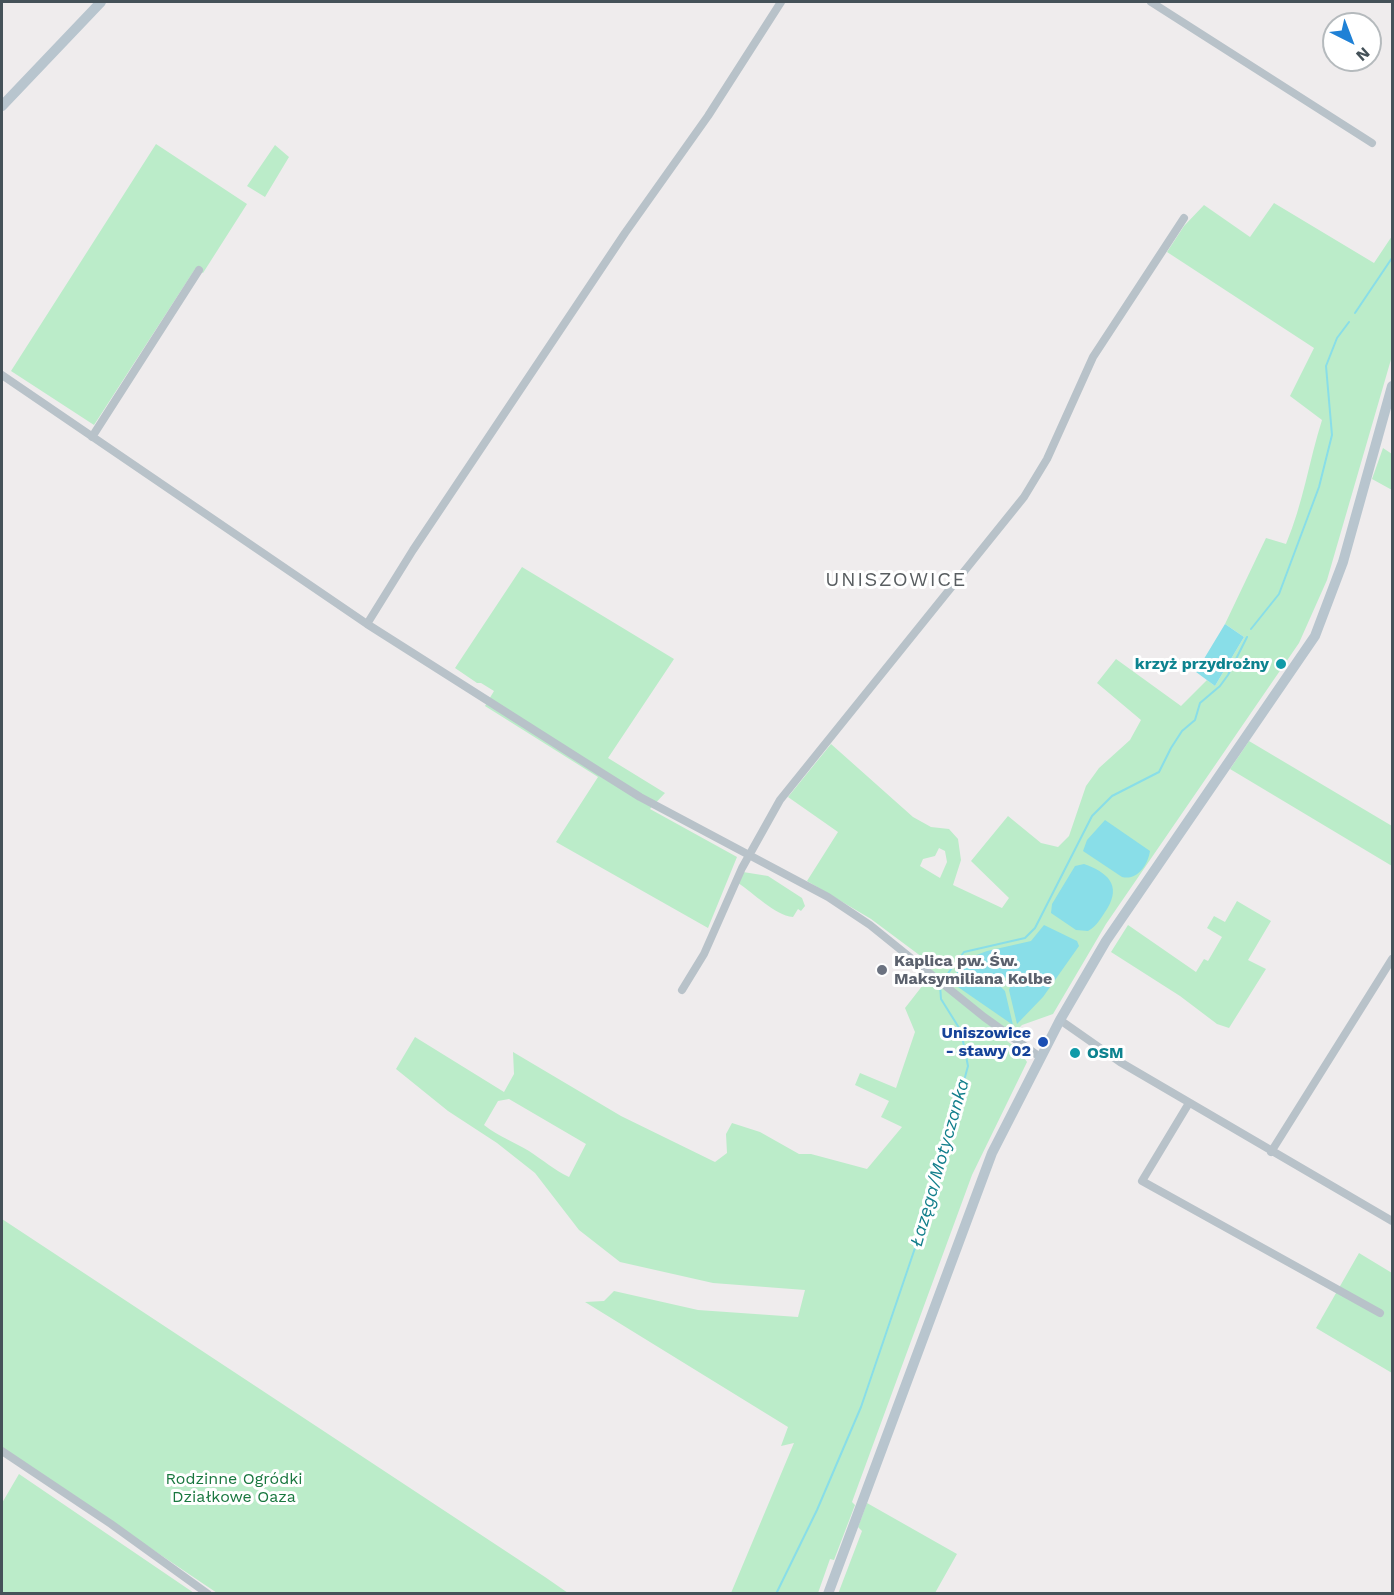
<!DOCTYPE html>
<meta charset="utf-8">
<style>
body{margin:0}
#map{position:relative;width:1394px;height:1595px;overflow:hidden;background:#efeced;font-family:"Work Sans",sans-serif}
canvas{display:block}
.frame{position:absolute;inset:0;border:3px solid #455259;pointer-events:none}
.north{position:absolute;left:1322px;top:12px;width:60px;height:60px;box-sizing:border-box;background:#fff;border:2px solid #b5babd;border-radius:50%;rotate:138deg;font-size:16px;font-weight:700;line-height:24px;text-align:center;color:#455259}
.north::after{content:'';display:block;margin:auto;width:21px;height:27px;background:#1f81d6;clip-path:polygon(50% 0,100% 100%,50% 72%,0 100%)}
</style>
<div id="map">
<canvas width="1394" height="1595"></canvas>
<div class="frame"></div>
<div class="north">N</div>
</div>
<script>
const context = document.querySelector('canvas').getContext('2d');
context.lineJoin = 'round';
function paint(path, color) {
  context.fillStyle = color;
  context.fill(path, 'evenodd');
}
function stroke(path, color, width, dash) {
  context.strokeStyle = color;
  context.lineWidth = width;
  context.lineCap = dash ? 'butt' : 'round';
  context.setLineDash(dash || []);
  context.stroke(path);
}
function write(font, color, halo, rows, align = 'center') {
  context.font = font + ' "Work Sans",sans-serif';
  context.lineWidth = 6;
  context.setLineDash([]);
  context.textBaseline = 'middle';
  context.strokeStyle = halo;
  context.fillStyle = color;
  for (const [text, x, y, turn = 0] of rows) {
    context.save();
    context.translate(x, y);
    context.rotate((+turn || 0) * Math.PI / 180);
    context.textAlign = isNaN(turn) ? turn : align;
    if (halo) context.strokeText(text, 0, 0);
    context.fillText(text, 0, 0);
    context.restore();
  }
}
paint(new Path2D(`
 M 156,144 L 247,204 L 203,273 L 195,269 L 94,425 L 11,371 Z
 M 275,145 L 289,157 L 265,197 L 247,186 Z
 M 1274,203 L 1374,263 L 1392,236 L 1392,356 L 1327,580 L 1299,643 L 1106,924 L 1053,1014 L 1022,1025 L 1007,1041 L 1018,1049 L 1027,1062 L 972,1175 L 852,1502 L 855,1505 L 834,1560 L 830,1559 L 818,1593 L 731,1593 L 794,1443 L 781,1446 L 788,1427 L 585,1302 L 604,1301 L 614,1291 L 698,1310 L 798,1317 L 805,1290 L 713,1283 L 620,1262 L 579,1230 L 535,1173 L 497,1143 L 448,1111 L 396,1069 L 415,1037 L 504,1092 L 514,1074 L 513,1052 L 621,1116 L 715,1162 L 727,1153 L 726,1134 L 732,1123 L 760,1132 L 799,1154 L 811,1154 L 867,1169 L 902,1127 L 881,1117 L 889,1101 L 855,1085 L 860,1073 L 896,1088 L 915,1032 L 905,1008 L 923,985 L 930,963 L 871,919 L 807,881 L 838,832 L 788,797 L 831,744 L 913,817 L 931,827 L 949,829 L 958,839 L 961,860 L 953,885 L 1002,908 L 1009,898 L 971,861 L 1008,816 L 1041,843 L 1058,847 L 1069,836 L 1086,786 L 1099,768 L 1130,740 L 1141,720 L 1097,683 L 1116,659 L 1181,706 L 1207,680 L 1215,686 L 1244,637 L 1225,624 L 1266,538 L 1286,544 C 1303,504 1309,461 1322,420 L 1290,396 L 1314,348 L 1167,252 L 1184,226 L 1204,205 L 1250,237 ZM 939,848 L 945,851 L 947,862 L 940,878 L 920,866 L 923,859 L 935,856 ZM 509,1099 L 586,1144 L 569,1177 C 554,1170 543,1160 529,1151 C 514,1142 498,1136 484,1125 L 498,1101 Z
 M 1383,448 L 1392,454 L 1392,490 L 1372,479 Z
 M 522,567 L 674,659 L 608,758 L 665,793 L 650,809 L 737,857 L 708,928 L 556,842 L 598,777 L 485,706 L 494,691 L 481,683 L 477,683 L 455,668 Z
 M 1249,741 L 1392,826 L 1392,866 L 1230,769 Z
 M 743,872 L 768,876 L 802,898 L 805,906 L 801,911 L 798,909 L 793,917 C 774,915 754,893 738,883 Z
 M 1237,901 L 1271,921 L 1248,960 L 1266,969 L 1229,1028 L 1217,1024 L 1180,996 L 1111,952 L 1128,925 L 1196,972 L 1204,959 L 1208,961 L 1222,937 L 1207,928 L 1214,916 L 1225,922 Z
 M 2,1219 L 545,1577 L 568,1593 L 217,1593 L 2,1448 Z
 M 1359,1253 L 1392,1273 L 1392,1373 L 1316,1328 Z
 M 19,1474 L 194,1593 L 2,1593 L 2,1503 Z
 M 867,1503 L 957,1554 L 935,1593 L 838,1594 L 862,1531 L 858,1527 Z`), '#bbecc9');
paint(new Path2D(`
 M 1225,624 L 1244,637 L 1215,686 L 1196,672 Z
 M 1105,820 L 1150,851 C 1148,865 1137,881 1122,877 L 1083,851 L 1087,840 Z
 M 1084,864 C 1107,872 1122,885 1107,909 C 1101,918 1097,926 1088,931 L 1076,930 L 1051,913 L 1052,904 L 1075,866 Z
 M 1044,925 L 1077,941 L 1079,946 L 1043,997 L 1017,1024 L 1009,990 L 1012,982 L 1008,977 L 1000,979 L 998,984 L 1005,991 L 1013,1025 L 955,985 L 953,978 L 966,959 L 987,951 L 1031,941 Z`), '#89dee8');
stroke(new Path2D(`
 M 1355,313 L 1392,258
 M 1251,629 L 1279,594 L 1319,487 L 1332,435 L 1326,366 L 1337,338 L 1349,322
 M 943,980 L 964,952 L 1025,938 L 1035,928 L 1092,816 L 1112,796 L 1159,772 L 1171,748 L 1182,731 L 1195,720 L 1200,703 L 1220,686 L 1228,675 L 1247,637
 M 776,1594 L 817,1510 L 861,1407 L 933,1195 L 968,1066 L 961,1031 L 941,999 L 940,985`), '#89dee8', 2);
stroke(new Path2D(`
 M 1151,2 L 1372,143
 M 2,375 L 367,624 L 597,770 L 640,797 L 828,897 L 870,925 L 984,1017 L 1040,1057
 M 92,437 L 199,270
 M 367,624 L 413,550 L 625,233 L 708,116 L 781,2
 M 682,990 L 704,954 L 742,868 L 780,800 L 1024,497 L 1047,459 L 1093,357 L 1184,218
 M 1060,1020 L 1120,1062 L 1392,1221
 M 1189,1103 L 1142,1181 L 1380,1313
 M 1271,1152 L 1392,959
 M 2,1451 L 111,1524 L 208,1594`), '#b8c2c9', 8);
stroke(new Path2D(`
 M 2,106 L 101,2
 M 828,1594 L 992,1153 L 1060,1020 L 1106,941 L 1315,636 L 1343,562 L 1392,386`), '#b8c5ce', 10);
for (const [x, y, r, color] of [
 [1281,664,6,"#0f9aa8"],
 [882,970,6,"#6b7280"],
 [1043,1042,6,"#1a4fb4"],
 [1075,1053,6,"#0f9aa8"]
]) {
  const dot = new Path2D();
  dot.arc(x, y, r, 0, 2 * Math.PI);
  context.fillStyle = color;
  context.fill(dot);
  stroke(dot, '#fff', 2);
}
write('bold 16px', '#0d838f', '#fff', [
 ["krzyż przydrożny",1269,664],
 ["OSM",1087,1053,"left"]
], 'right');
write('bold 16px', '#5b616d', '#fff', [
 ["Kaplica pw. Św.",894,961],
 ["Maksymiliana Kolbe",894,979]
], 'left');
write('bold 16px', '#164399', '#fff', [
 ["Uniszowice",1031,1033],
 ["- stawy 02",1031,1051]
], 'right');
write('16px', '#19773f', '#fff', [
 ["Rodzinne Ogródki",234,1479],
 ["Działkowe Oaza",234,1497]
]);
write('italic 18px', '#117e8b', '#fff', [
 ["Łazęga/Motyczanka",940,1163,-74]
]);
context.letterSpacing = '1.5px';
write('20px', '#595e61', '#fff', [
 ["UNISZOWICE",896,580]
]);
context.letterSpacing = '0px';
</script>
